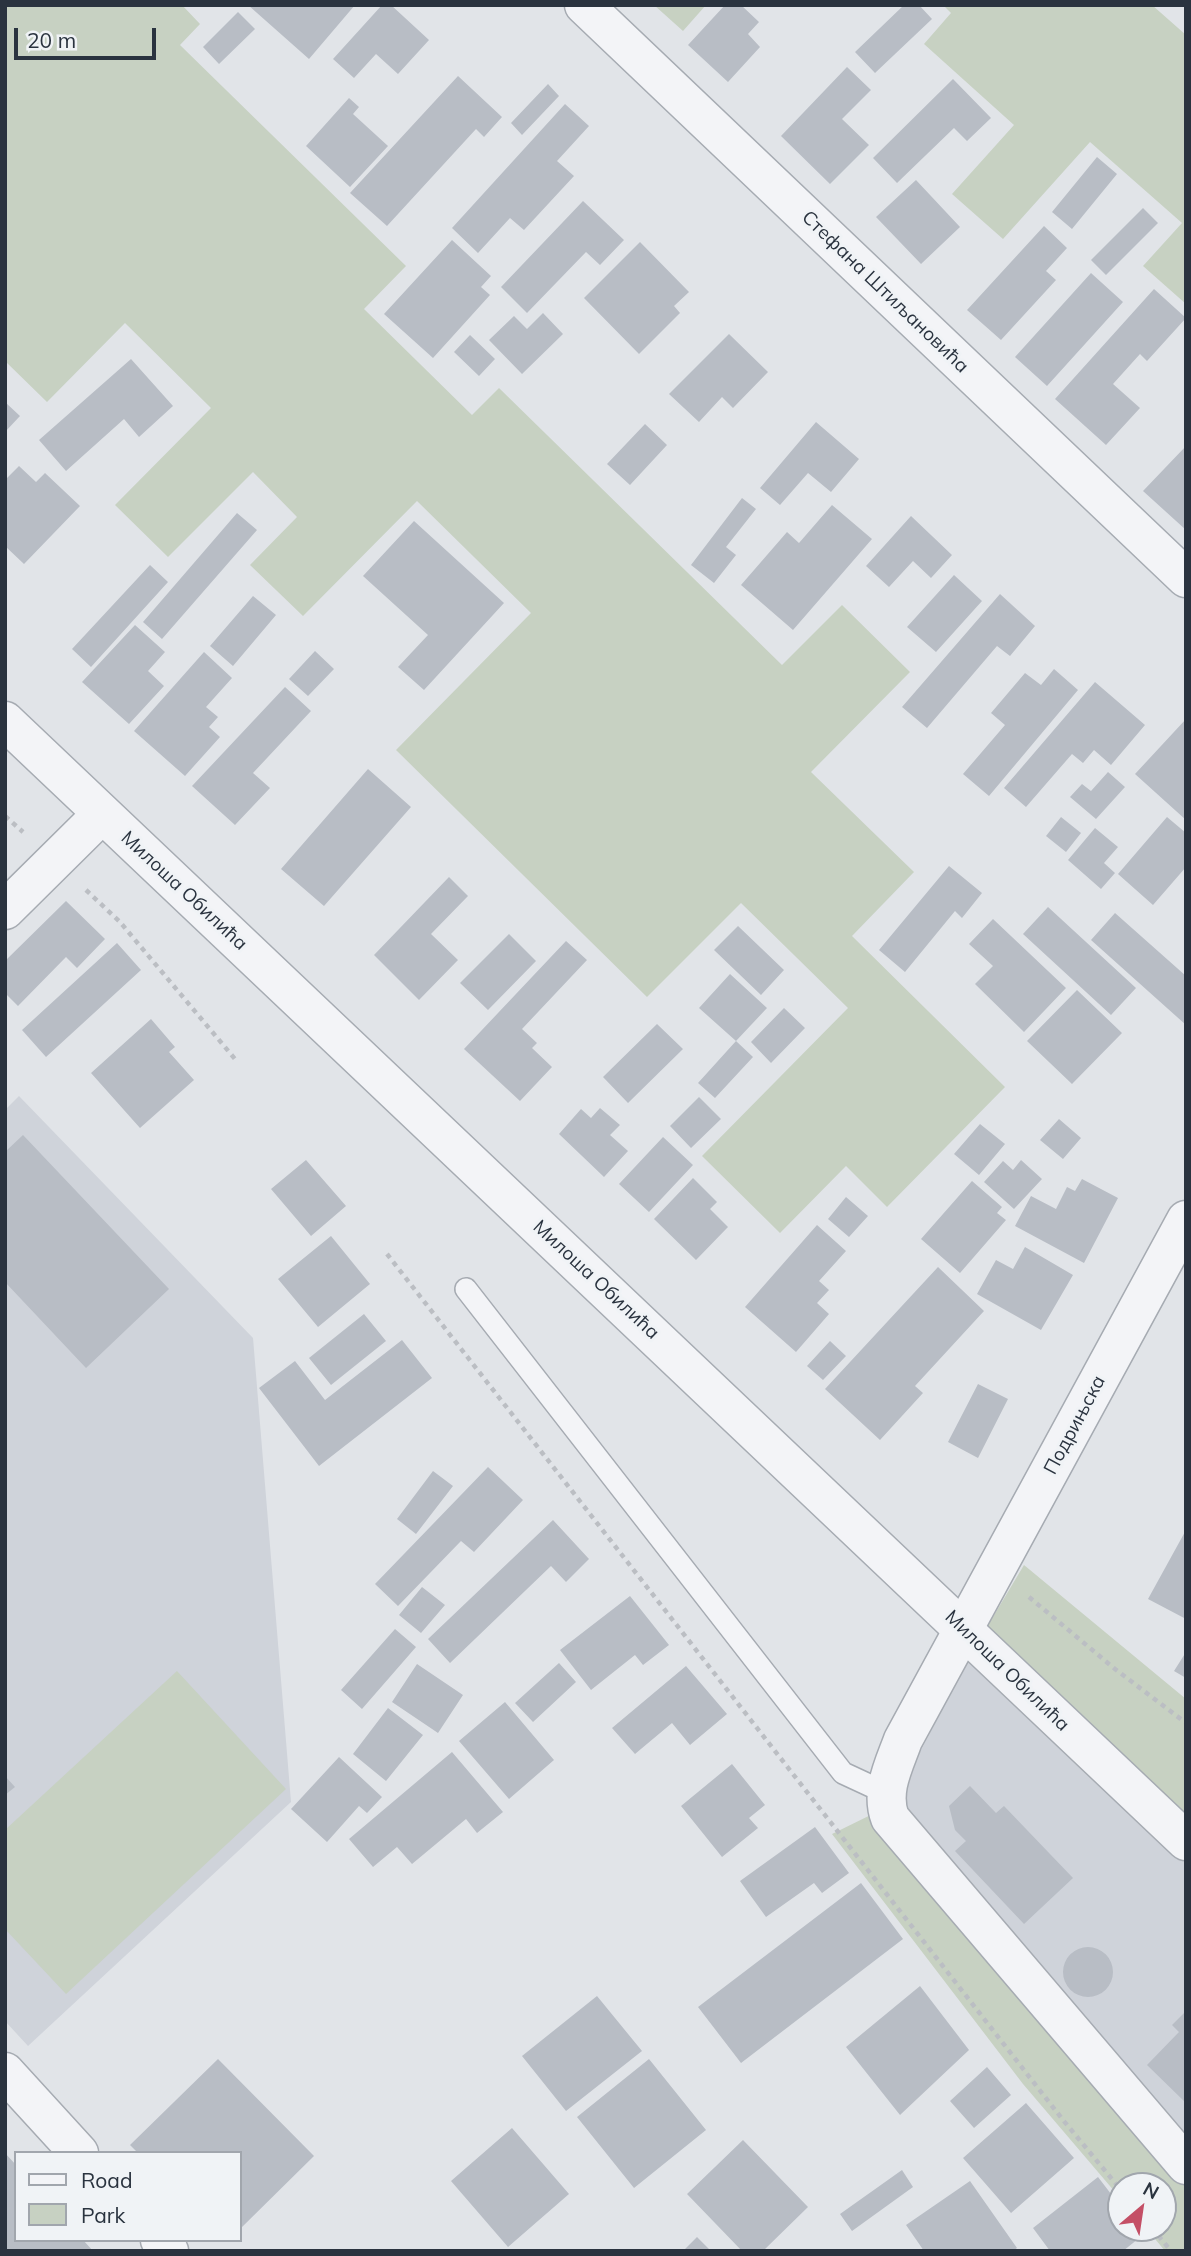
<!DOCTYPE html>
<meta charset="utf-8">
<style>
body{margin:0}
#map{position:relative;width:1191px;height:2256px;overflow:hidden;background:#e1e4e8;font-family:Mulish,sans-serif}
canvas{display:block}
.frame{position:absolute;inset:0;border:7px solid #2a333f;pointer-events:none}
.legend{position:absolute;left:14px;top:2151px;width:228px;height:91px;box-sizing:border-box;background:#f0f3f6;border:2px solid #a1a6ad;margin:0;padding:9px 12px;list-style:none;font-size:21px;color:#2a333f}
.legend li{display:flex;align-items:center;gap:14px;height:35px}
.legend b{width:35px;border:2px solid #a1a6ad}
.north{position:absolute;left:1107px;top:2172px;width:70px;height:70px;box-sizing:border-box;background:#f0f3f6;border:2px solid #a1a6ad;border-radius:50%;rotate:29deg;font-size:19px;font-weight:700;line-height:28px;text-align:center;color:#2a333f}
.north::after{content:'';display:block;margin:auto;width:24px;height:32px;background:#c44f66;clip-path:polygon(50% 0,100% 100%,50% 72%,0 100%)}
.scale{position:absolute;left:14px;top:28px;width:142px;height:32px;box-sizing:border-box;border:4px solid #2a333f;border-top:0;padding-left:9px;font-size:21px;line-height:24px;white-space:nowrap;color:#2a333f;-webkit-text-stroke:5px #f0f3f6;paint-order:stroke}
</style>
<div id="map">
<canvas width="1191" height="2256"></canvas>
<div class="frame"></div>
<ul class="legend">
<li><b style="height:9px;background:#f3f4f7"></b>Road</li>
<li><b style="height:19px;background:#c7d1c2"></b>Park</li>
</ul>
<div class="north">N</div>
<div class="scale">20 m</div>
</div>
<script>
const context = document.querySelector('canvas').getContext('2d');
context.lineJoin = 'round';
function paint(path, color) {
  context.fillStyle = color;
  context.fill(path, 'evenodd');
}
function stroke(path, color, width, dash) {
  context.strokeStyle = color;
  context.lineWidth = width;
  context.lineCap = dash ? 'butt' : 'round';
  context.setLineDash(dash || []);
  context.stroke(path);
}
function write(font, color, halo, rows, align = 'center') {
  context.font = font + ' Mulish,sans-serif';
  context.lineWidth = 6;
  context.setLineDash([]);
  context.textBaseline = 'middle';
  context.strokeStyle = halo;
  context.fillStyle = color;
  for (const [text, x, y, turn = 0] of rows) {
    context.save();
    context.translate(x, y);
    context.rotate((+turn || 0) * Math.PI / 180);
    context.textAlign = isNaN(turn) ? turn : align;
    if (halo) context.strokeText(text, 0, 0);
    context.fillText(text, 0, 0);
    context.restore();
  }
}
paint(new Path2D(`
 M 19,1096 L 253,1338 L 291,1802 L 28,2046 L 5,2021 L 5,1110 Z
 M 972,1652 L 1186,1854 L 1186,2145 L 893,1804 Z`), '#cfd3da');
paint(new Path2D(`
 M 5,5 L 182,5 L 200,24 L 180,45 L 406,266 L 364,309 L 472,415 L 499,388 L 782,665 L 842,605 L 910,672 L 811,772 L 914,872 L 852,936 L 1005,1087 L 887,1207 L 846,1166 L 780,1233 L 702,1156 L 848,1008 L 741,903 L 647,997 L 396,750 L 531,613 L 417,501 L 303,616 L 250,565 L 297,517 L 253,472 L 168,557 L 115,505 L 211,408 L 125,323 L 47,402 L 5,361 Z
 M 654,5 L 706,5 L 683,31 Z
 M 943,5 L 1152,5 L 1186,35 L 1186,304 L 1143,266 L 1182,223 L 1090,142 L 1003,239 L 952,194 L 1014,125 L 924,44 L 951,13 Z
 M 1024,1565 L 1186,1699 L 1186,1854 L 972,1652 Z
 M 177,1671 L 286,1789 L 66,1994 L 5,1929 L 5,1830 Z
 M 893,1804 L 1186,2145 L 1186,2251 L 1165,2251 L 1146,2228 L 1163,2228 L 1163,2186 L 1121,2186 L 1121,2199 L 1023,2084 L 832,1834 Z`), '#c7d1c2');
paint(new Path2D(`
 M 248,5 L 355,5 L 309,59 Z
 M 382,5 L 391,5 L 429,40 L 398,74 L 376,54 L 354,78 L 333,59 Z
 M 725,5 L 741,5 L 759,22 L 748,34 L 760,47 L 728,82 L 688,45 Z
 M 904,5 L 919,5 L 932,19 L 875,73 L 855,52 Z
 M 238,12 L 255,29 L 219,64 L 203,47 Z
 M 847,67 L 871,90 L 842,119 L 869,145 L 830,184 L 781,136 Z
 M 458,76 L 502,117 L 484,137 L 476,129 L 387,226 L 350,193 Z
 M 953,79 L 991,118 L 967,141 L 954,128 L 897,183 L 873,158 Z
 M 548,84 L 559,96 L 522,135 L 511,123 Z
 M 349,98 L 359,107 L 353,114 L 388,146 L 350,187 L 306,146 Z
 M 565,104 L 589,126 L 557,161 L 574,176 L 524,230 L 510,218 L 478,253 L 452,228 Z
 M 1097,157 L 1117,174 L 1072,229 L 1052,212 Z
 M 916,180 L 960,227 L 921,264 L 876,217 Z
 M 583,201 L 624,240 L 600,265 L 586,252 L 527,313 L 501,287 Z
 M 1143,208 L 1158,223 L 1106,275 L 1091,260 Z
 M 1044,226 L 1067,248 L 1046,271 L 1056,280 L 1001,340 L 967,310 Z
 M 452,240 L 491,276 L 481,287 L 490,295 L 433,358 L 384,314 Z
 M 640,242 L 689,292 L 674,306 L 680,313 L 639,354 L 584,298 Z
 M 1091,273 L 1123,302 L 1047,386 L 1015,357 Z
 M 1154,289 L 1186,318 L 1147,361 L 1140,354 L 1113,384 L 1140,408 L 1106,445 L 1055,399 Z
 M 543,313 L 563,334 L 522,374 L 489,340 L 514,316 L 527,329 Z
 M 729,334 L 768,372 L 733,408 L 722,397 L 699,422 L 669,394 Z
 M 470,335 L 495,359 L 479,376 L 454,352 Z
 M 131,359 L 173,406 L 139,437 L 124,419 L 66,471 L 39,440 Z
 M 5,402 L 20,416 L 5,432 Z
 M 816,422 L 859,459 L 831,492 L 808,473 L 780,505 L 760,488 Z
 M 645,424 L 667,445 L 630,485 L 607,464 Z
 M 1186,446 L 1186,530 L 1143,491 Z
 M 19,466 L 36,482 L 45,473 L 80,506 L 24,564 L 5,546 L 5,480 Z
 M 742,498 L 756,509 L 726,547 L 736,555 L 714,583 L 691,565 Z
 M 832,505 L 872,539 L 793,630 L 741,585 L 787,532 L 799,543 Z
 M 237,513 L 257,530 L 162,639 L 143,622 Z
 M 911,516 L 952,555 L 931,578 L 913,561 L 889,587 L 866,566 Z
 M 414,521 L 504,603 L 424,690 L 398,667 L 428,635 L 363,576 Z
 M 150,565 L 168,582 L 91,667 L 72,649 Z
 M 954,575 L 982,601 L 936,652 L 907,627 Z
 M 1000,594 L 1035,626 L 1010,656 L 997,646 L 927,728 L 902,707 Z
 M 253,596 L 276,615 L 233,666 L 210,646 Z
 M 135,625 L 165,652 L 148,671 L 164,686 L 129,724 L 82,682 Z
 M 315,651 L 334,669 L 308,696 L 289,679 Z
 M 204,652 L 232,678 L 206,707 L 218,717 L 209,727 L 220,737 L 185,776 L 134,731 Z
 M 1054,669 L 1078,690 L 989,796 L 963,774 L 1005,725 L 991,713 L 1025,673 L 1041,685 Z
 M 1095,682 L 1145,725 L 1111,765 L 1094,750 L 1083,763 L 1072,754 L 1026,807 L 1004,788 Z
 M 285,687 L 311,711 L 253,773 L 270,788 L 235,825 L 192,786 Z
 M 1186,719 L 1186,820 L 1135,774 Z
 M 368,769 L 411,807 L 324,906 L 281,869 Z
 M 1108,772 L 1125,787 L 1096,819 L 1070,797 L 1082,784 L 1091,791 Z
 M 1061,817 L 1081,833 L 1066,852 L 1046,836 Z
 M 1167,817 L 1186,833 L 1186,867 L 1153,905 L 1118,874 Z
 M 1095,828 L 1118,847 L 1104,863 L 1115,873 L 1101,889 L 1068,860 Z
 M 949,866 L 982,893 L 962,918 L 955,911 L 905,972 L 879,950 Z
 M 449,877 L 468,896 L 431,934 L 458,960 L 419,1000 L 374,955 Z
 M 66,901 L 105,939 L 77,968 L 66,957 L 18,1006 L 5,993 L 5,961 Z
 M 1048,907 L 1136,988 L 1111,1015 L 1023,934 Z
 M 1115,913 L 1186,976 L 1186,1025 L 1091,940 Z
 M 993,919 L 1066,988 L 1024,1032 L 975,984 L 993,966 L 969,944 Z
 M 738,926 L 784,970 L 761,995 L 714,950 Z
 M 509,934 L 536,961 L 488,1010 L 460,983 Z
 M 566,941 L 587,960 L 522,1029 L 537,1043 L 532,1048 L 552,1067 L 520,1101 L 464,1049 Z
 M 117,943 L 141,970 L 46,1057 L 22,1030 Z
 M 730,974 L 767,1008 L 736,1041 L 699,1008 Z
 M 1077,990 L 1122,1033 L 1072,1084 L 1027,1041 Z
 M 784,1008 L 805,1028 L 771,1063 L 751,1042 Z
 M 151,1019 L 175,1047 L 169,1052 L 194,1080 L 140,1128 L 91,1073 Z
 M 657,1024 L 683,1049 L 628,1103 L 603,1077 Z
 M 736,1041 L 753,1057 L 715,1098 L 698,1083 Z
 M 699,1097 L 721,1119 L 691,1148 L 670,1126 Z
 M 600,1108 L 620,1125 L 610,1135 L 628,1151 L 604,1177 L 559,1134 L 581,1109 L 591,1118 Z
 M 1059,1119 L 1081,1138 L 1063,1159 L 1040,1140 Z
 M 980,1124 L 1005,1144 L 979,1175 L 954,1154 Z
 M 23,1135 L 169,1289 L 86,1368 L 5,1282 L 5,1152 Z
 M 663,1137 L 693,1165 L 649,1212 L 619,1184 Z
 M 306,1160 L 346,1206 L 311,1236 L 271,1189 Z
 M 1021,1160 L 1042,1179 L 1014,1209 L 984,1182 L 1003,1161 L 1013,1170 Z
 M 693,1178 L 717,1202 L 710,1209 L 728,1227 L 696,1260 L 654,1219 Z
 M 1082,1179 L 1118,1198 L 1084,1263 L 1015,1226 L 1031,1196 L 1056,1209 L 1067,1187 L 1075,1191 Z
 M 972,1181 L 1002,1207 L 997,1213 L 1006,1220 L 960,1273 L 921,1239 Z
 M 846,1197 L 868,1216 L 849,1237 L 828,1219 Z
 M 817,1225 L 846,1251 L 819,1281 L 829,1290 L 817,1303 L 829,1314 L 796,1352 L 745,1307 Z
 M 331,1236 L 370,1284 L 318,1327 L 278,1279 Z
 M 1025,1247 L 1073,1275 L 1041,1330 L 977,1294 L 996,1260 L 1013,1269 Z
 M 938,1267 L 984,1311 L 915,1386 L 923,1393 L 880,1440 L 825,1389 Z
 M 364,1314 L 386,1341 L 331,1385 L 309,1358 Z
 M 402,1340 L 432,1378 L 319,1466 L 259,1388 L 295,1361 L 325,1400 Z
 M 830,1341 L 846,1356 L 823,1380 L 807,1366 Z
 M 978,1384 L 1008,1399 L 978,1458 L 948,1442 Z
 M 488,1467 L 523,1500 L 474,1552 L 461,1541 L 398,1606 L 375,1584 Z
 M 433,1471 L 453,1486 L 416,1534 L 397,1519 Z
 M 553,1520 L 589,1559 L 566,1582 L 551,1566 L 450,1663 L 428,1639 Z
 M 1186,1530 L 1186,1619 L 1148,1599 Z
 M 422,1587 L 445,1605 L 421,1633 L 399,1615 Z
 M 630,1596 L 669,1645 L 643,1665 L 635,1655 L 591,1690 L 560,1650 Z
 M 395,1629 L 416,1647 L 362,1709 L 341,1690 Z
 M 1186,1652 L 1186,1678 L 1174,1671 Z
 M 559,1663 L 576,1682 L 533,1722 L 515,1703 Z
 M 417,1664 L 463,1695 L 438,1733 L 392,1702 Z
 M 686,1666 L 727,1714 L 690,1745 L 672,1723 L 635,1754 L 612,1728 Z
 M 505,1702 L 554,1760 L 509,1799 L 459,1741 Z
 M 388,1708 L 423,1735 L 386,1781 L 353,1754 Z
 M 452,1752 L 503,1812 L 477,1833 L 466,1819 L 412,1864 L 397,1847 L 373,1867 L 349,1839 Z
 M 339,1757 L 382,1797 L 367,1813 L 359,1806 L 327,1842 L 291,1809 Z
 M 732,1764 L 765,1805 L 749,1818 L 758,1828 L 722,1857 L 681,1806 Z
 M 5,1776 L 15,1787 L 5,1795 Z
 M 970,1786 L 996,1813 L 1004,1806 L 1073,1878 L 1024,1924 L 955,1851 L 966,1841 L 955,1830 L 949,1806 Z
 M 815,1827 L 849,1873 L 822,1893 L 814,1883 L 766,1917 L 740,1881 Z
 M 861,1883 L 903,1939 L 741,2063 L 698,2007 Z
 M1063 1972a25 25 0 1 1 50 0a25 25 0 1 1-50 0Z
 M 920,1986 L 969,2050 L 900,2115 L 846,2047 Z
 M 597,1996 L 642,2051 L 566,2111 L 522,2056 Z
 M 1186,2011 L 1186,2103 L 1147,2065 L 1179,2032 L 1172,2025 Z
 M 218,2059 L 314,2156 L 240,2229 L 240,2153 L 138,2153 L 130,2145 Z
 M 649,2059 L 706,2130 L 634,2188 L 577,2117 Z
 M 987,2067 L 1011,2095 L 974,2128 L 950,2101 Z
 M 1026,2103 L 1074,2158 L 1011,2213 L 963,2158 Z
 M 512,2128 L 569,2194 L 508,2247 L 451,2181 Z
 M 743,2140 L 808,2207 L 763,2251 L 742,2251 L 687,2194 Z
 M 5,2153 L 16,2165 L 16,2240 L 83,2240 L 93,2251 L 5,2251 Z
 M 902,2170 L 913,2187 L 852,2231 L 840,2214 Z
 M 1098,2177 L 1121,2207 L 1121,2228 L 1137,2228 L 1143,2235 L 1123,2251 L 1050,2251 L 1033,2228 Z
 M 970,2181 L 1017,2248 L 1013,2251 L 924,2251 L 906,2225 Z
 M 697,2237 L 711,2251 L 683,2251 Z`), '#b8bdc5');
const service = new Path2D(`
 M 466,1289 L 843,1773 L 871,1786 L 887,1787`);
const minor = new Path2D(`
 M 584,5 L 1186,578
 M 5,910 L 102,814
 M 1186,1220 L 903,1740 C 894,1765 880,1791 890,1818 L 1186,2165
 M 5,2072 L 79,2153
 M 160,2240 L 169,2251`);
const tertiary = new Path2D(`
 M 5,721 L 1186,1841`);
stroke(service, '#a6abb2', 24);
stroke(minor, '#a6abb2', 41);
stroke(tertiary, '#a6abb2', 41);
stroke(new Path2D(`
 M 5,816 L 23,832
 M 86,890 L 120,922 L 235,1059
 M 387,1254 L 1063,2120 L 1121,2190
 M 1029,1597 L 1115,1669 L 1186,1723
 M 1152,2228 L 1171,2251`), '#bbbec3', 4.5, [5, 5]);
stroke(service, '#f3f4f7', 21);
stroke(minor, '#f3f4f7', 38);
stroke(tertiary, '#f3f4f7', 38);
write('19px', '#2a333f', '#f0f3f6', [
 ["Стефана Штиљановића",885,292,44],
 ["Милоша Обилића",184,891,43],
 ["Милоша Обилића",596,1280,43],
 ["Подрињска",1075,1425,-62],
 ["Милоша Обилића",1007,1671,44]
]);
</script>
